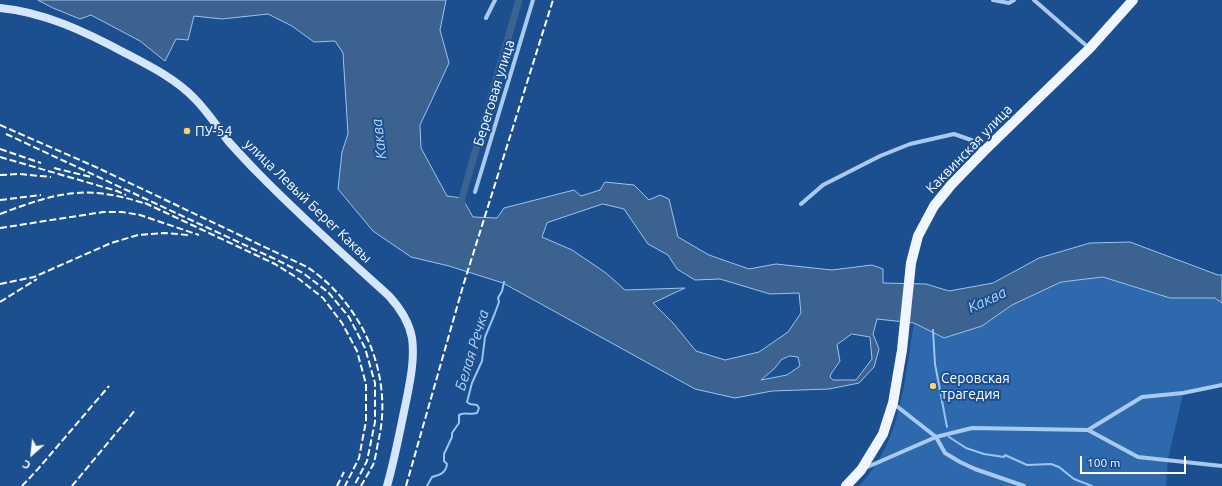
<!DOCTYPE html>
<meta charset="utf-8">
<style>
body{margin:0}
#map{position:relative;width:1222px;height:486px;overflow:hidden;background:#1b4f8f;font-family:Ubuntu,sans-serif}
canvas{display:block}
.north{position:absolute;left:12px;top:434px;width:40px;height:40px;-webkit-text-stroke:3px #1b4f8f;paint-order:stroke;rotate:207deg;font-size:11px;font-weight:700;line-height:16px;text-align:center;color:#fff}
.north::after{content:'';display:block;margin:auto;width:14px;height:18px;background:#fff;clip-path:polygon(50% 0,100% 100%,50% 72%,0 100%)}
.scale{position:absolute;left:1080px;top:456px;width:106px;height:18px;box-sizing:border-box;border:2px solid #fff;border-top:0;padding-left:5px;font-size:12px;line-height:14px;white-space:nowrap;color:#fff;-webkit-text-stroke:3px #1b4f8f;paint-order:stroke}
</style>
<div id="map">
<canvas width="1222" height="486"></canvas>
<div class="north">С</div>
<div class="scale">100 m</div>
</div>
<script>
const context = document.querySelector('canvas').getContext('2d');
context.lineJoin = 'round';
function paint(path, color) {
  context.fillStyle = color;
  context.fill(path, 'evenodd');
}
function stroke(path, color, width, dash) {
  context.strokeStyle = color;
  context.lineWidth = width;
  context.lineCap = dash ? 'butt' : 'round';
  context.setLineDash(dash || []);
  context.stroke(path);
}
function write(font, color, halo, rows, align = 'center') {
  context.font = font + ' Ubuntu,sans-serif';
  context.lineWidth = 4;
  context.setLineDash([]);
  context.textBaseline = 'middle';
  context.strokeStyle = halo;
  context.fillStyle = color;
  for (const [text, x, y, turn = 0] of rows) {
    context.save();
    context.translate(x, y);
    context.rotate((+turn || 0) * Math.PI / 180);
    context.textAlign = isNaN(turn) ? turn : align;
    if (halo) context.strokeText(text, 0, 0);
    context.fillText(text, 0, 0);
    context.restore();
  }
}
paint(new Path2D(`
 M 1103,277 L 1170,298 L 1215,298 L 1222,303 L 1222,385 L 1183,394 L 1168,459 L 1166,486 L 859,486 C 902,441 904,381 914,323 L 944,338 L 982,326 L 1012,305 L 1061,282 Z`), '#2e69ad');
const water = new Path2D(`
 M 38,0 L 446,0 L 440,30 L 449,63 L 420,125 L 421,148 L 447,196 L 462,198 L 473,217 L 497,218 L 504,208 L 574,190 L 581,196 L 600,190 L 605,182 L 634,185 L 649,200 L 660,195 L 669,199 L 678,237 L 709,255 L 749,269 L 776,264 L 832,270 L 872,265 L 883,269 L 883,283 L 926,284 L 949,291 L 993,283 L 1039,258 L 1090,243 L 1130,242 L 1218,275 L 1222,275 L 1222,303 L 1215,298 L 1170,298 L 1103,277 L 1061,282 L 1012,305 L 982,326 L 944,338 L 914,323 L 877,319 L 873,334 L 879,349 L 874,367 L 859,383 L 829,389 L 772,391 L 735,398 L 695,389 L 503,283 L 449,266 L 411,257 L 373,231 L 338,189 L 342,152 L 348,134 L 343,53 L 335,41 L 314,42 L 292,26 L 268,14 L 222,19 L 194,16 L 188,40 L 176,39 L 165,61 L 140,41 L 91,15 L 80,19 L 53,8 ZM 603,204 L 624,209 L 648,244 L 668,255 L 677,269 L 695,280 L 720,279 L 770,294 L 799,293 L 801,313 L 788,332 L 759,352 L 725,360 L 696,351 L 673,323 L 653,303 L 685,288 L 625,290 L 606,273 L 572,250 L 542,237 L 547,223 ZM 852,334 L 870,337 L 872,359 L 856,380 L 833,380 L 830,377 L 831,374 L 840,361 L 837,345 ZM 790,356 L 798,357 L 800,366 L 787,375 L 761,380 L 775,368 L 781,360 Z`);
paint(water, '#3c6290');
stroke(water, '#9cc4f0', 1);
stroke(new Path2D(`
 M 933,330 L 935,364 L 947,427
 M 949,437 L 966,448 L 984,454 L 1004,457 L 1005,455 L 1027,465 L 1051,464 L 1059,467 L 1074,479 L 1092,486
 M 427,486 L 432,477 C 440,475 446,473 447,464 L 444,461 L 444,454 L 452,437 L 452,433 L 459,423 L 459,415 C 465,412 471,415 477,413 L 479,408 L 477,405 L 470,404 L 467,402 L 472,383 L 482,361 L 485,337 L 495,313 L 499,302 L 498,298 L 502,291 L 504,282`), '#9cc4f0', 2);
stroke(new Path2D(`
 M 462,206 L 462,198 L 519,0`), '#3c6290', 7);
stroke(new Path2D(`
 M 993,0 L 1009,3 L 1014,0
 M 1034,0 L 1089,48
 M 486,18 L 495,0
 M 475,192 L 533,0
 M 801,204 L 823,185 L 880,156 L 910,144 L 954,134 L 974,141 L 983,152
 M 894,404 L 936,437 L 945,453 L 960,462 L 975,469 L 1024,486
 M 1088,430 L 1142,397 L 1183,393 L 1222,385
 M 865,468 L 936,437 L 972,428 L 1088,430 L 1138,457 L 1222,466`), '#a9c9ee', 4);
stroke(new Path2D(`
 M 0,8 C 44,12 86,32 125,53 C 150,66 176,79 195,99 C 208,112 218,128 229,142 C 239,153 248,163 258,173 C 300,216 345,256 389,296 C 400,308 409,321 412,338 C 415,359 410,382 406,402 C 400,430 395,458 387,486`), '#d6e6fa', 8);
stroke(new Path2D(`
 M 846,486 L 861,470 L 883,434 L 893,403 L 902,350 L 911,263 L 918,236 L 934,206 L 951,185 L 983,152 L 1090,48 L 1133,0`), '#f0f6ff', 10);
stroke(new Path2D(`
 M 0,125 L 98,168 L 288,258 C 294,261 301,264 307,267 C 362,303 393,374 379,438 C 377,446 376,457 373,465 C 369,472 365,479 361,486
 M 6,134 L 277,260 L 303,273 L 328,292 L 349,317 L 365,348 L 375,383 L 375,422 L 367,461 L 354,486
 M 0,149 L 41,163
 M 0,157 L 117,191 L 126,195
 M 54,168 L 91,177
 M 0,175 L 19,174 L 51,177
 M 0,200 L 41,195
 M 145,203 L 275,264 L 299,279 L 323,298 L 342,323 L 357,351 L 366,384 L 366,421 L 359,458 L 345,486
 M 0,214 C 56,193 84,184 143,203
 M 0,228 L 103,212 L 122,212 L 140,215 L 199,235
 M 0,284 L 34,277 L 111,243 L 138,235 L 165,233 L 188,235
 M 0,302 L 37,279
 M 22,486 L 38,469 L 109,386
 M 72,486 L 136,409
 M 337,486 L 344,472
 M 406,486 L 463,286 L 553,0`), '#fff', 2, [7, 3]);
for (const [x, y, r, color] of [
 [187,131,4,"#ffd166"],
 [933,386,4,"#ffd166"]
]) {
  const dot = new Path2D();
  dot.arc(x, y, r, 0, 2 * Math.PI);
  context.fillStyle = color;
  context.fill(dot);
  stroke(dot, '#1b4f8f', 1.5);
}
write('14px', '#fff', '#1b4f8f', [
 ["Береговая улица",494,93,-73],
 ["Каквинская улица",969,149,-46],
 ["улица Левый Берег Каквы",308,201,44]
]);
write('14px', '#fff', '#1b4f8f', [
 ["ПУ-54",195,131],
 ["Серовская",941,378],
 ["трагедия",941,394]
], 'left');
write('italic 15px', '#b5d3f5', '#1b4f8f', [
 ["Каква",379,139,-97],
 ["Каква",987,300,-25],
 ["Белая Речка",472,350,-73]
]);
</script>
